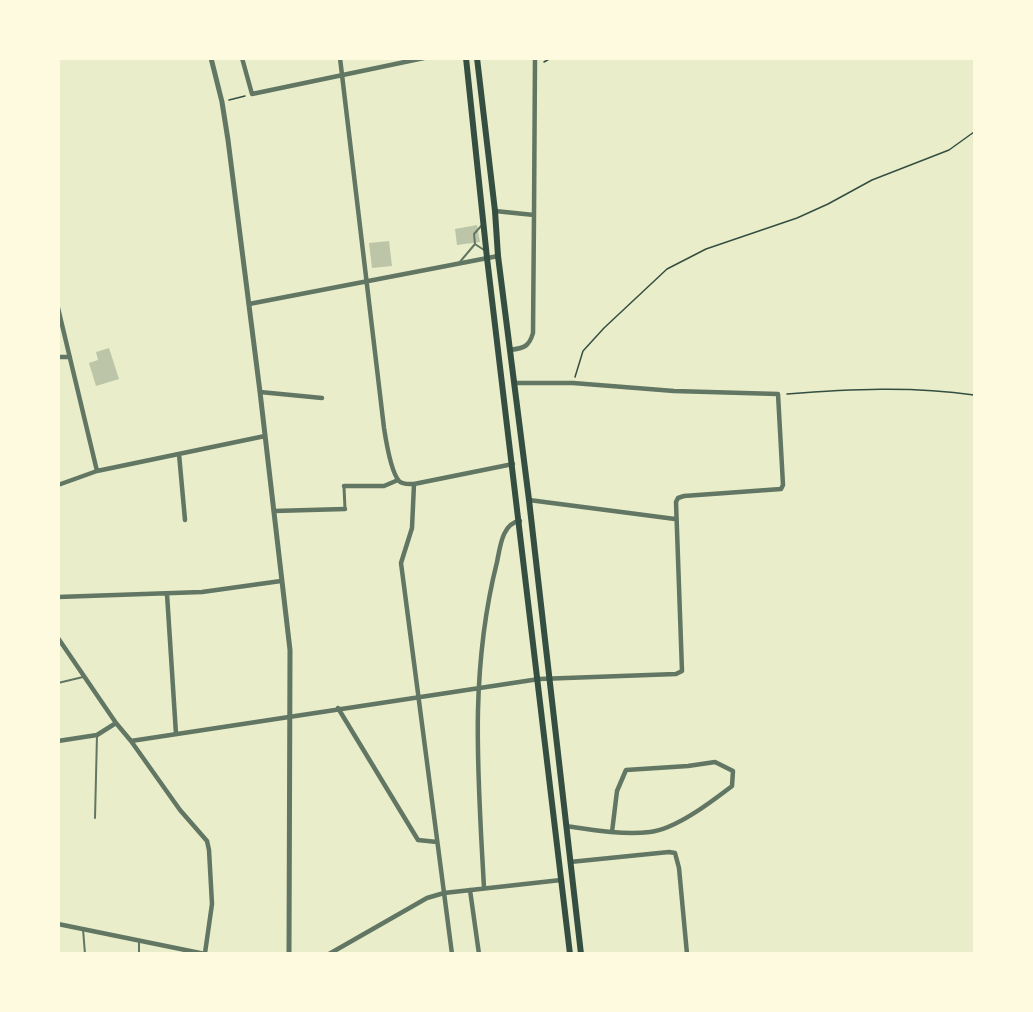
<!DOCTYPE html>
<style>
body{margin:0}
#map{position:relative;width:1033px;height:1012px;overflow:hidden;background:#e9edc9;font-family:"DejaVu Sans",sans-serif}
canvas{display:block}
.frame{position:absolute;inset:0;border:60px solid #fefae0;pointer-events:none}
</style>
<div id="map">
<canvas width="1033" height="1012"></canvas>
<div class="frame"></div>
</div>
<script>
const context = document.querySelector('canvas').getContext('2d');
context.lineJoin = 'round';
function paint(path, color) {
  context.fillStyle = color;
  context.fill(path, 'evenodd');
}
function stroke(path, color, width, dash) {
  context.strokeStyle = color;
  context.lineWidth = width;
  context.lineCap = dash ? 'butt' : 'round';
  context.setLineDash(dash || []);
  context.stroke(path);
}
paint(new Path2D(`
 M 477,225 L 480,242 L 457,245 L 455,229 Z
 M 389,241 L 392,266 L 372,268 L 369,243 Z
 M 109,348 L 119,379 L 96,386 L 89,363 L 98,360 L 96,352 Z`), '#bcc5a7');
stroke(new Path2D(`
 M 544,62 L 551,58
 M 229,100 L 245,96
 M 575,377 L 583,351 L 604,328 L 667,269 L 706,249 L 797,218 L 828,204 L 872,180 L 949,150 L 974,132
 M 787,394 C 850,389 912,386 974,395`), '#344e41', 1.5);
stroke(new Path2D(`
 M 482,225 L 474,234 L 475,244 L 484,250
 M 459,263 L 475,244
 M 58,683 L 83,677
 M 95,818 L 97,735
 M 83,929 L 85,954
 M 139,942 L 139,954`), '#617663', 2);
stroke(new Path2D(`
 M 344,487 L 345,509`), '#617663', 3);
stroke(new Path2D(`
 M 242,58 L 252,94 L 424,58
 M 340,58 L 384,428 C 386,441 391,472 399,481 C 403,485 409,484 414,484 L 412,528 L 401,563 L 452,954
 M 495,211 L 534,215 L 535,58
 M 249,304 L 498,256
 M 58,308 L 97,471
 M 510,350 C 524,348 529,347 533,333 L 534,215
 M 58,357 L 70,357
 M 260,392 L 322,398
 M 179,454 L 185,520
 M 414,484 L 513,464
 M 58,485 L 97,471 L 265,436
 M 344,486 L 384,486 L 398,480
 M 529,500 L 675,519
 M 274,511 L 345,509
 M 167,594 L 176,734
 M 58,597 L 202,592 L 281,581
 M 58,638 L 116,723 L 131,741 L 180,810 L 207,841 L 209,850 L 212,904 L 205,953
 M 338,708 L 418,840 L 437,842
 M 58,741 L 97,735 L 116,723
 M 131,741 L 539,679 L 676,674 L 682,671 L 676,502 L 678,498 L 684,496 L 781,489 L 783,485 L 778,394 L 674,391 L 573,383 L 514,383
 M 566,826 C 593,830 622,835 650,832 C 676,829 711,802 732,786 L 733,771 L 715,762 L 688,766 L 626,770 L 617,791 L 612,832
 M 570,862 L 669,852 L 675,853 L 679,868 L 687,954
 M 484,888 C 478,776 469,673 497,562 C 500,548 502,523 520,521
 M 470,890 L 479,954
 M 58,924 L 205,954
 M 329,954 L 427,898 L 444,893 L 561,880`), '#617663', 4.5);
stroke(new Path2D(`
 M 211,58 L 222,102 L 228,140 L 260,392 L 290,650 L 289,954`), '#617663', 5);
stroke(new Path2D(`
 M 466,58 L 487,258 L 570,954
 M 477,58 L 495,211 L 498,256 L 529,500 L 581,954`), '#344e41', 6);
</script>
